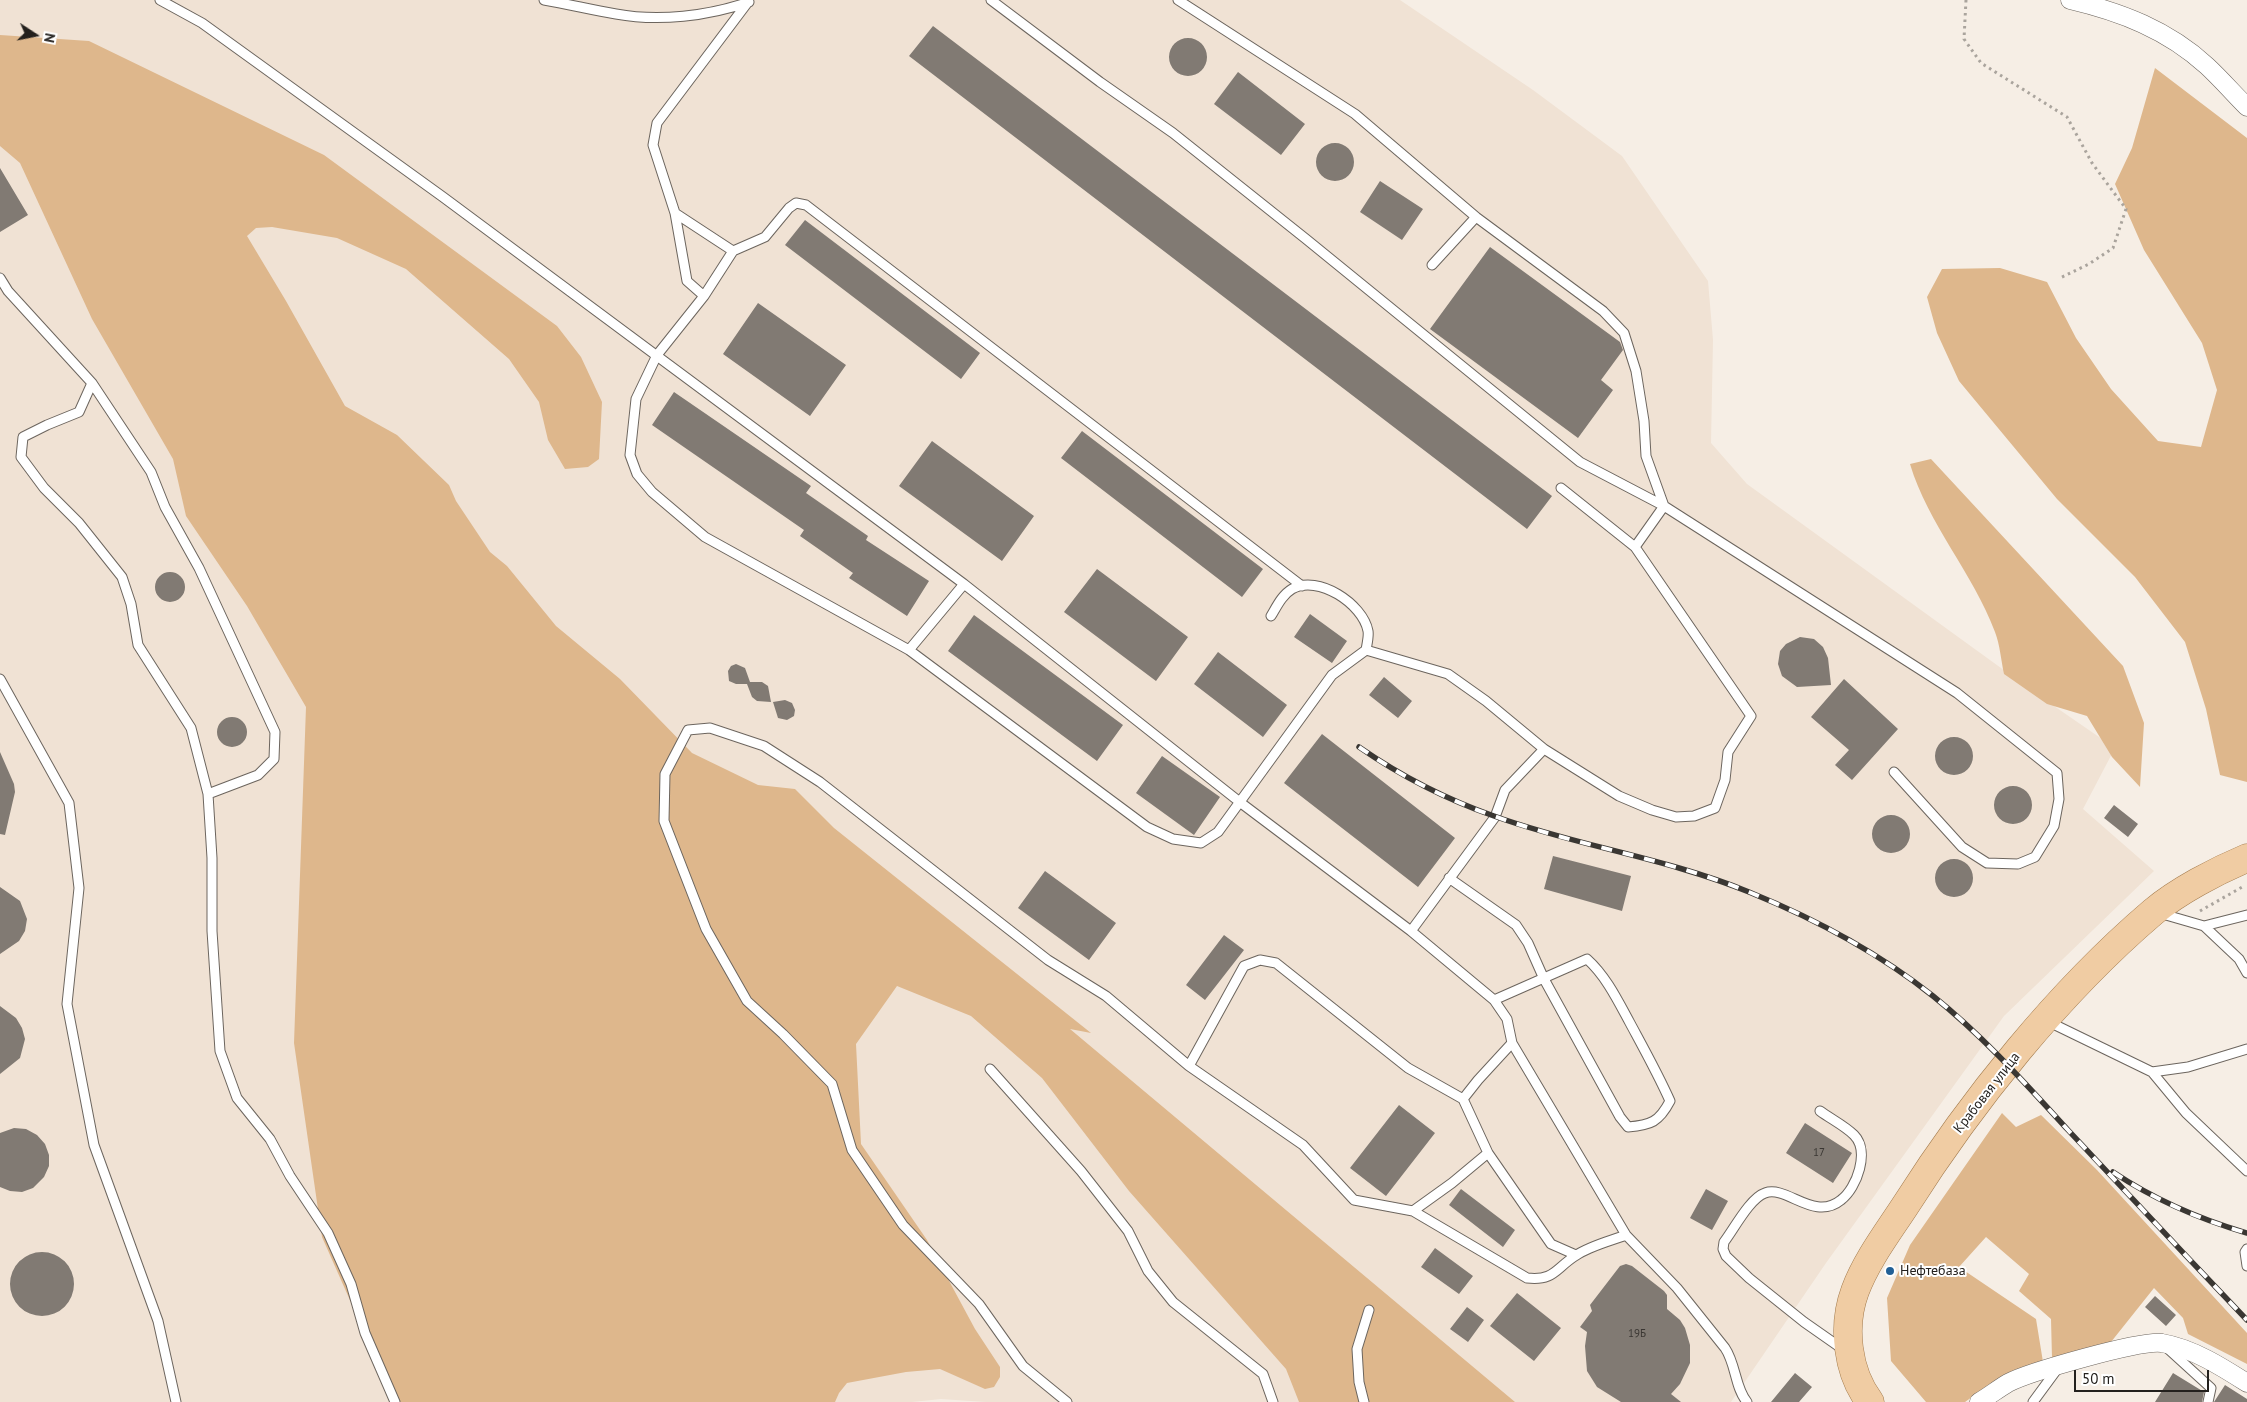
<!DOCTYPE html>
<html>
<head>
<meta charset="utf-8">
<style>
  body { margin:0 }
  #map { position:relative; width:2247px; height:1402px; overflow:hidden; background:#f6eee5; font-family:"PT Sans",sans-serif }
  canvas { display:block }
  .north { position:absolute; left:10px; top:10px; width:50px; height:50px; -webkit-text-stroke:4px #fff; paint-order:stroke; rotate:101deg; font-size:14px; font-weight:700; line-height:20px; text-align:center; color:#23201d }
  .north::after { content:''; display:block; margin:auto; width:18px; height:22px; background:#23201d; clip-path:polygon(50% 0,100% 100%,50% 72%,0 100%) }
  .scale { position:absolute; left:2074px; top:1370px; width:135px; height:22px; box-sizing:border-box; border:2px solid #23201d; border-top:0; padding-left:6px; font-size:15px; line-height:18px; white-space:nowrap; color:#23201d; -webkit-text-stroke:4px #fff; paint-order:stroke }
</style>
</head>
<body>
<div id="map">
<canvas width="2247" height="1402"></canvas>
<div class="north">N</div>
<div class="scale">50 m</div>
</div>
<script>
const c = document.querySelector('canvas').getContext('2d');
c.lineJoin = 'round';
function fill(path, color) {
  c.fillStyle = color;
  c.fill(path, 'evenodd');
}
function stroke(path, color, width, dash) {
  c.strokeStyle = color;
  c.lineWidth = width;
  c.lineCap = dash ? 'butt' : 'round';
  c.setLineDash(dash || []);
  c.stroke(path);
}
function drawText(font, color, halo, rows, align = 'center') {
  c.font = font + ' "PT Sans",sans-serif';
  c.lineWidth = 4;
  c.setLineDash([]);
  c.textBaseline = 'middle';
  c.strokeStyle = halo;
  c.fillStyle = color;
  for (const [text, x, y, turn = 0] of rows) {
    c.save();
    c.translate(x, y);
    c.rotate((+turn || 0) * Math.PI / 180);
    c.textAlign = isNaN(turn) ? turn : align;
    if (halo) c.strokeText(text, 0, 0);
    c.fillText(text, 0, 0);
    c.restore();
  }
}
fill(new Path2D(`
  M0,0H1400L1533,90L1622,156L1708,281L1713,340L1711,443L1747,484L2041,697L2115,748L2083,809L2154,871L2004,1016L1826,1263L1731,1402H986L941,1399L912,1402H0Z`), '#f0e2d4');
fill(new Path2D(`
  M0,35L89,41L324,155L557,326L581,357L602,402L599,459L588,467L565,469L548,440L539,402L509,359L406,269L337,238L272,227L256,228L247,236L286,301L345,406L397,435L449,485L456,501L490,552L507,566L556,626L620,679L692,753L758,785L795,789L834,828L1091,1033L1070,1029L1515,1402H1368L1356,1348L1362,1402H1299L1286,1369L1129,1191L1042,1078L971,1016L897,986L856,1044L861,1144L927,1240L975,1329L1000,1367V1377L994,1387L985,1389L940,1369L906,1372L847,1383L839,1393L835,1402H395L322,1237L294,1043L306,707L247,606L186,516L173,459L92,319L20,163L0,146Z
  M2155,68L2247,138V782L2220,775L2206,709L2185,642L2135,577L2057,499L1959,381L1937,333L1927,297L1942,269L2000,268L2047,282L2076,338L2111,389L2158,441L2201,447L2217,390L2202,343L2144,250L2115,184L2132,148Z
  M1931,459L2123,666L2144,723L2140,787L2112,757L2087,716L2047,704L2004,674C2001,660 2000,645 1995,632C1973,573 1928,524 1910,464Z
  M2002,1113L2016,1127L2041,1115L2097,1170L2247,1333V1364L2188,1334L2183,1318L2154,1288L2111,1342L2052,1358L2051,1319L2019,1291L2029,1274L1986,1237L1959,1267L2036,1319L2043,1362L1990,1384L1965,1402H1926L1891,1361L1887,1298L1910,1245Z`), '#deb78c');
fill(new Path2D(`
  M933,26L1552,496L1527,529L909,56Z
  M1169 57a19 19 0 1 1 38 0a19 19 0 1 1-38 0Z
  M1238,72L1305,124L1281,155L1214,104Z
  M1316 162a19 19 0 1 1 38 0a19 19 0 1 1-38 0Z
  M0,168L28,215L0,232Z
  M1380,181L1423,209L1402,240L1360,212Z
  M805,220L980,353L961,379L785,245Z
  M1490,247L1620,342L1623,350L1601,380L1613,390L1578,438L1430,329Z
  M758,303L846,365L810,416L723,354Z
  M674,392L811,486L806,493L868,536L866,540L929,581L907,616L849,578L853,573L800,536L804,530L652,425Z
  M1082,431L1263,569L1242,597L1061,458Z
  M932,441L1034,516L1002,561L899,486Z
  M1097,569L1188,637L1156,681L1064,612Z
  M155 587a15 15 0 1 1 30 0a15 15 0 1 1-30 0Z
  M1310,614L1347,641L1332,663L1294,637Z
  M974,615L1123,725L1097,761L948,651Z
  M1800,637L1814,639L1823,647L1828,658L1831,685L1797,687L1782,676L1778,664L1780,651L1786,644Z
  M1218,652L1287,705L1263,737L1194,684Z
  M736,664L745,668L750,682H762L768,686L771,702L757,701L752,697L747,684H736L729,681L728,671L731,666Z
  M1384,677L1412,701L1398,718L1369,695Z
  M1844,679L1898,729L1852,780L1835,765L1849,750L1811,717Z
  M785,700L792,703L795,710L794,716L787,720L778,718L773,702Z
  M217 732a15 15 0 1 1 30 0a15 15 0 1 1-30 0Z
  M1322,734L1455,838L1418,887L1284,783Z
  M1935 756a19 19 0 1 1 38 0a19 19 0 1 1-38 0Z
  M0,752L14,784L15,792L5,835L0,834Z
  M1162,756L1220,797L1194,835L1136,793Z
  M1994 805a19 19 0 1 1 38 0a19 19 0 1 1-38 0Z
  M2114,805L2138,824L2128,837L2104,818Z
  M1872 834a19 19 0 1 1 38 0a19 19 0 1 1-38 0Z
  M1553,856L1631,876L1622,911L1544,889Z
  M1935 878a19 19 0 1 1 38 0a19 19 0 1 1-38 0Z
  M1045,871L1116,923L1089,960L1018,908Z
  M0,887L20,901L27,919L25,931L19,941L0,954Z
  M1224,935L1244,950L1205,1000L1186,985Z
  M0,1006L16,1018L22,1028L25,1039L20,1058L0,1074Z
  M1399,1105L1435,1133L1386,1196L1350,1168Z
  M1805,1123L1852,1153L1833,1183L1786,1153Z
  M14,1128L26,1129L37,1135L45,1144L49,1155V1166L44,1177L33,1188L22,1192L10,1191L0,1187V1133Z
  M1461,1189L1515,1230L1503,1247L1449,1205Z
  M1706,1189L1728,1201L1712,1230L1690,1218Z
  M1435,1248L1473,1276L1459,1294L1421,1267Z
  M10 1284a32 32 0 1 1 64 0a32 32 0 1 1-64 0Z
  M1626,1264L1632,1266L1664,1291L1667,1295V1309L1680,1320L1685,1328L1690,1345V1363L1680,1384L1671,1394L1681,1402H1621L1597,1387L1587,1371L1585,1346L1587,1332L1580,1327L1592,1311L1590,1305L1620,1266Z
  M1517,1293L1561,1328L1534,1361L1490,1326Z
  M2155,1296L2176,1315L2166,1326L2145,1307Z
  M1467,1307L1484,1320L1468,1342L1450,1329Z
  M1795,1373L1812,1387L1799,1402H1771Z
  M2173,1373L2204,1392L2202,1402H2155Z
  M2225,1385L2247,1399V1402H2214Z`), '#817a73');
const lane = new Path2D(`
  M160,0L202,23L443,197L964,584L1241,803L1411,931L1494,1000L1507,1019L1512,1043L1478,1080L1463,1099
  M544,0C568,4 592,10 616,14C659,22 708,16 749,2
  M991,0L1100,82L1173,133L1306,239L1580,462L1664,506L1957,693L2057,773L2059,799L2054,826L2035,857L2018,864L1987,863L1962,847L1894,772
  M1178,0L1355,114L1476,217
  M675,213L733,251
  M1432,265L1476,217L1603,311L1624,333L1636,371L1644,421L1646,456L1664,506L1635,547
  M0,278L8,291L92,383L151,472L165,507L199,568L275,732L274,759L258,775L208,794
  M704,296L687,281L675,213L653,145L657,123L748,2
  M92,383L79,412L47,425L23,437L21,457L44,488L79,523L122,577L131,604L138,645L191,728L208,794L212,858V931L220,1051L237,1098L270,1139L290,1176L328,1233L351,1284L365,1333L395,1402
  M964,584L909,650L1147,827L1173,839L1201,843L1218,832L1332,675L1366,650L1448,674L1486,701L1544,749
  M1271,616C1277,606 1282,595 1292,589C1318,574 1363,604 1368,631C1369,636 1367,644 1366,650
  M909,650L705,537L652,492L637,474L630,455L636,399L657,355L704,296L733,251L765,237L789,208L796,203L806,205L1302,586
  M0,679L69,803L79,888L67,1004L94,1145L158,1321L176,1402
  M1449,878L1516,925L1528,943L1544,979L1620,1117L1628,1127C1651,1125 1659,1122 1670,1101C1658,1074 1644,1049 1630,1023C1618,1001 1606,976 1587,959L1494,1000
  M2159,913L2204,926L2247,915
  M2204,926L2239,959L2247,973
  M1411,931L1495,817L1505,790L1544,749L1619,796L1652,810L1676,817L1694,816L1715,808L1725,780L1728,752L1751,716L1635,547L1561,488
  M1260,960L1276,963L1408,1068L1463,1099L1488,1153L1452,1183L1413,1211L1354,1200L1303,1145L1189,1066L1244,966Z
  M2047,1021L2152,1072L2188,1067L2247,1049
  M1512,1043L1626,1235
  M990,1069L1081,1171L1128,1231L1148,1271L1173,1302L1263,1374L1273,1402
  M2152,1072L2186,1113L2247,1171
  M1820,1111C1831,1119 1845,1126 1854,1135C1870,1151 1857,1188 1841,1200C1814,1222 1787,1185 1765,1193C1750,1198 1734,1229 1724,1242L1723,1249L1726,1256L1749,1278L1804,1322L1844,1350
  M1488,1153L1551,1244L1576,1255
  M1413,1211L1527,1278C1554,1281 1555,1269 1575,1256C1589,1246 1610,1241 1626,1235L1677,1288L1725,1348C1736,1364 1735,1388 1747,1402
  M2247,1249L2245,1252L2247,1266
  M2166,1347L2211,1388L2208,1402
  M1067,1402L1023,1366L979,1304L903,1225L852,1150L832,1084L783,1034L747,1001L706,929L664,821L665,774L688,730L710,728L764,746L820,782L1048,960L1106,996L1189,1066
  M1364,1402L1359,1382L1357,1349L1369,1310
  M2033,1402L2058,1368`);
const street = new Path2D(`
  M2070,0C2121,12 2168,30 2207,66C2221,79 2234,94 2247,107
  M1979,1402C1989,1396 1998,1389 2008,1383C2029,1372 2140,1340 2162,1343C2192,1348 2222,1367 2247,1383`);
const primary = new Path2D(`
  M1870,1402C1847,1372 1842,1326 1855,1291C1866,1261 1888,1232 1905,1206C1971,1102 2058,993 2153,912C2178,891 2216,871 2247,858`);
stroke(lane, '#6c655e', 11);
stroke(street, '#6c655e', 19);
stroke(primary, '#a27a4c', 29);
stroke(new Path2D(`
  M1966,0L1964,39L1981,63L2067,117L2092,163L2126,209L2113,248L2089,264L2060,278
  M2200,911L2244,886`), '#aaa49d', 3, [2.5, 4]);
stroke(lane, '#fff', 9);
stroke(street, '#fff', 18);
stroke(primary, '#f0cca3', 28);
const rail = new Path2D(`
  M1359,747C1401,776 1445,799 1494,816C1577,846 1666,858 1749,892C1813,918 1879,953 1933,996C1983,1036 2025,1083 2068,1130C2127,1193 2187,1257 2247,1320
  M2113,1172C2155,1200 2199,1219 2247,1233`);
stroke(rail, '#3a3733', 5.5);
stroke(rail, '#fff', 4, [11]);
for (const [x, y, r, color] of [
  [1890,1271,5,"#226096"]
]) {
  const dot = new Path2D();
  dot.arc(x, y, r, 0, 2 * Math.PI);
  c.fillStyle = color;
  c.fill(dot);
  stroke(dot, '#fff', 2);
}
drawText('11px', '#3a3632', null, [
  ["17",1819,1153],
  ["19Б",1637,1334]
]);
drawText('14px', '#23201d', '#fff', [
  ["Крабовая улица",1987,1093,-52]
]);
drawText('14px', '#23201d', '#fff', [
  ["Нефтебаза",1900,1271]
], 'left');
</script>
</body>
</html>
